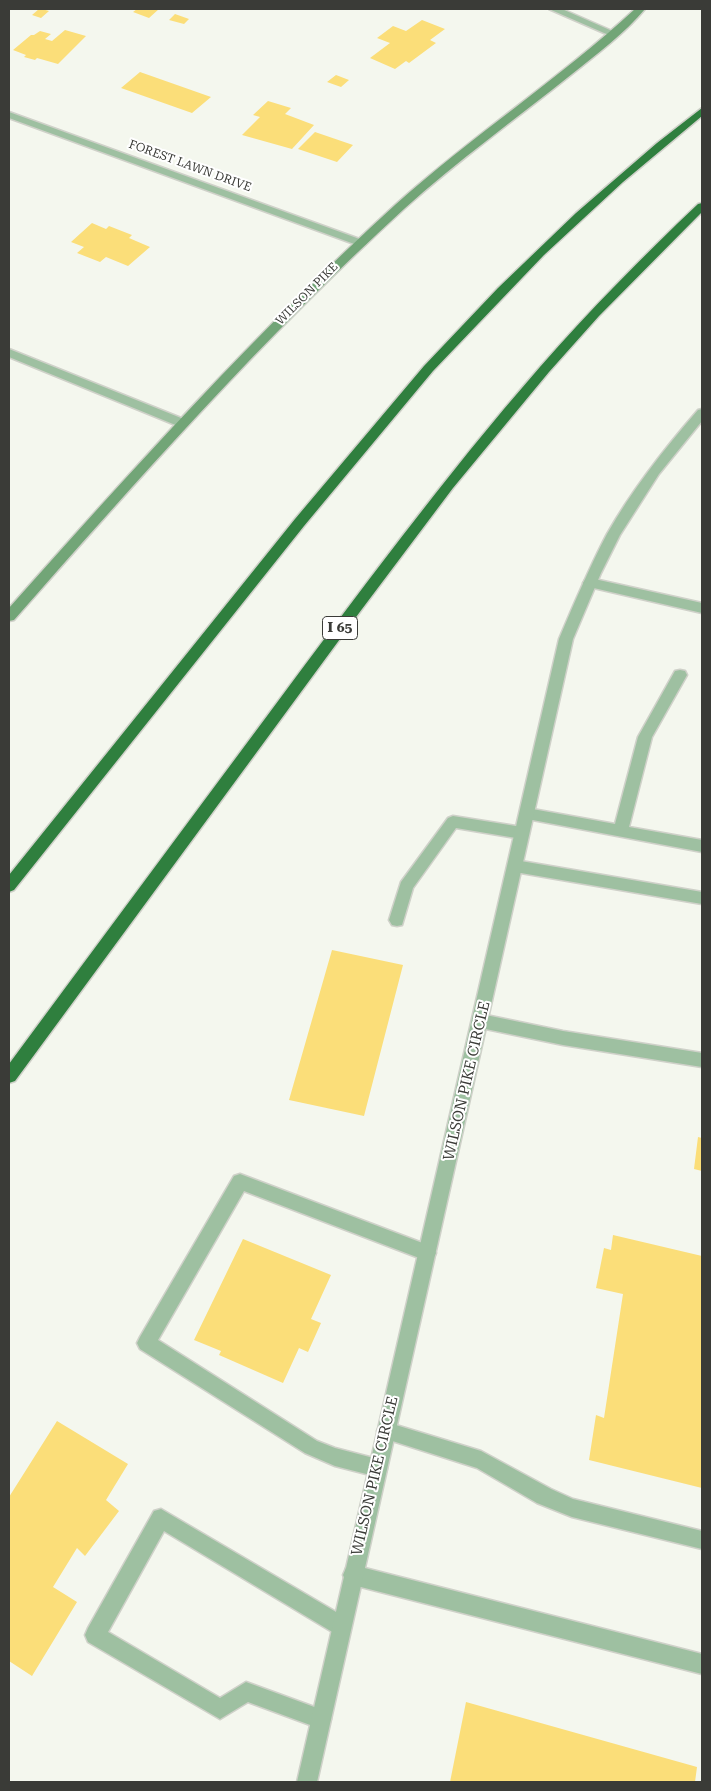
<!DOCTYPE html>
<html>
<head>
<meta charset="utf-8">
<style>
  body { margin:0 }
  #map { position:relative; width:711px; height:1791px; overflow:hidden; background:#f4f7ee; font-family:"Roboto Serif",serif }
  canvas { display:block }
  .frame { position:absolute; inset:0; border:10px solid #3a3b37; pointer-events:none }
</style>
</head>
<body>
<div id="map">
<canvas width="711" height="1791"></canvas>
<div class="frame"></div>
</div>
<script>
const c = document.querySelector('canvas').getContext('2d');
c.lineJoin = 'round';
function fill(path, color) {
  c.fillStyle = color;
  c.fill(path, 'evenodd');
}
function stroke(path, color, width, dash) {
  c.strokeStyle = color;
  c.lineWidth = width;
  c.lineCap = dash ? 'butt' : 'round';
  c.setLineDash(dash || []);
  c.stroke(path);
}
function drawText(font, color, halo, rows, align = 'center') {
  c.font = font + ' "Roboto Serif",serif';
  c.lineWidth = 4;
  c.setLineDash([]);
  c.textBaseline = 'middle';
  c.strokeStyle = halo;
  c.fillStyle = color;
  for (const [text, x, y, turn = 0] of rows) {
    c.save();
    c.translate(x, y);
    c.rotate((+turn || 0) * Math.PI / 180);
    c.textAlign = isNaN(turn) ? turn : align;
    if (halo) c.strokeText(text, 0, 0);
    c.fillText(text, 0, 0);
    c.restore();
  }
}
fill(new Path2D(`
  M39,9H42L49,11L41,18L32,15Z
  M137,9H159L149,18L133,12Z
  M175,14L189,19L184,24L169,20Z
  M422,20L445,29L430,40L436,43L409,63L406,61L395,69L370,58L390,43L377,38L393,26L406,31Z
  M65,30L86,36L58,64L37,58L35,60L24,57L26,55L13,50L31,35H34L40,31L51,34L45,39L52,41Z
  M140,72L211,97L192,113L121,88Z
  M336,75L349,80L341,87L327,82Z
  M268,101L291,108L285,114L314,125L292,149L242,135L260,117L253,115Z
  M315,132L353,145L337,162L298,149Z
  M92,223L106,229L109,226L132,235L129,238L150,247L128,266L106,257L100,262L77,253L84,247L71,242Z
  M332,950L403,965L364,1116L289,1100Z
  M698,1137L702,1138V1171L694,1169Z
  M613,1235L702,1256V1488L589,1460L596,1415L604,1418L623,1294L596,1288L604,1248L611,1250Z
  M243,1239L331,1275L311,1319L321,1323L308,1352L299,1348L283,1383L219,1355L221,1351L194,1340Z
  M57,1421L128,1464L106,1500L119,1511L85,1556L77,1548L53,1587L77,1602L32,1676L9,1661V1497Z
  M466,1702L697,1767L695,1782H450Z`), '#fbde79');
const service = new Path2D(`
  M9,349L186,420L188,423L186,426H178L9,357Z
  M590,578L702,603V613L585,586L583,583L585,580Z
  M680,670L685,671L687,675L652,737L629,827L702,840V852L522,818L520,814L522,810L527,808L615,824L638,737L675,671Z
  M453,816L522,827L527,829L529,833L527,837L522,839L456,828L413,888L402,925L397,926L392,925L389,920L401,882L448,818Z
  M515,860L702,892V904L515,872L510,870L508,866L510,862Z
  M481,1014L563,1031L702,1053V1067L563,1045L481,1028L475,1026L473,1021L475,1016Z
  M240,1174L433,1247L436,1253L433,1259L427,1261L244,1191L158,1340L317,1441L335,1448L385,1461L387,1468L385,1475L378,1477L335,1466L305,1453L140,1349L137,1343L140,1337L234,1176Z
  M386,1422L481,1451L551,1489L573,1499L702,1531V1549L572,1517L537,1503L477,1468L380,1437L377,1431L380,1425Z
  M161,1509L348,1619L351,1626L348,1633L341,1636L334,1633L164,1531L108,1632L220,1698L246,1682L328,1712L331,1719L328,1726L321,1729L248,1702L220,1719L88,1642L85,1635L88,1628L154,1511Z
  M353,1565L702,1654V1674L353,1585L346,1582L343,1575L346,1568Z`);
const minor = new Path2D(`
  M549,9H562L619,34L614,37L611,36Z
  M9,112L365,241L367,243L365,245H357L9,118Z
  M702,409V421L659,474L620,535L601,573L573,639L317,1782H297L559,639C574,604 589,568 607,534C632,490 664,449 698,410Z`);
const secondary = new Path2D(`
  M635,9H645C625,33 597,54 572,74C516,119 457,161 404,209C264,337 139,478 14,620L9,621V608C133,469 257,331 395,205C472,136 559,79 635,9Z`);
const motorway = new Path2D(`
  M702,108V116L623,182L544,255L433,371L304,526L14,890L9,892V875L295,519L424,366L498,288L576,213L657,143Z
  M702,203V212L599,316L549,372L453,488L362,609L15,1081L9,1083V1064C96,946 183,829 270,712C357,595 444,477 540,367C590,310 643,256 698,204Z`);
stroke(service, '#cfd1c9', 3);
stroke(minor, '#cfd1c9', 3);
stroke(secondary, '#cfd1c9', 3);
stroke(motorway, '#cfd1c9', 3);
fill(service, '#9ec0a1');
fill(minor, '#9ec0a1');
fill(secondary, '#72a577');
fill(motorway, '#2f7f3e');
drawText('12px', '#3a3b37', '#fff', [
  ["FOREST LAWN DRIVE",190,166,20],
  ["WILSON PIKE",307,294,-45]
]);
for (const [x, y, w] of [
  [340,628,35]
]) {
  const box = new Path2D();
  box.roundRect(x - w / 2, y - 11.5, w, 23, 4);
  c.fillStyle = '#fff';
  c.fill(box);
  stroke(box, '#3a3b37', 1);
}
drawText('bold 14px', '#3a3b37', null, [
  ["I 65",340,628]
]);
drawText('15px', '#3a3b37', '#fff', [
  ["WILSON PIKE CIRCLE",467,1081,-77],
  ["WILSON PIKE CIRCLE",375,1476,-77]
]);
</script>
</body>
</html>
